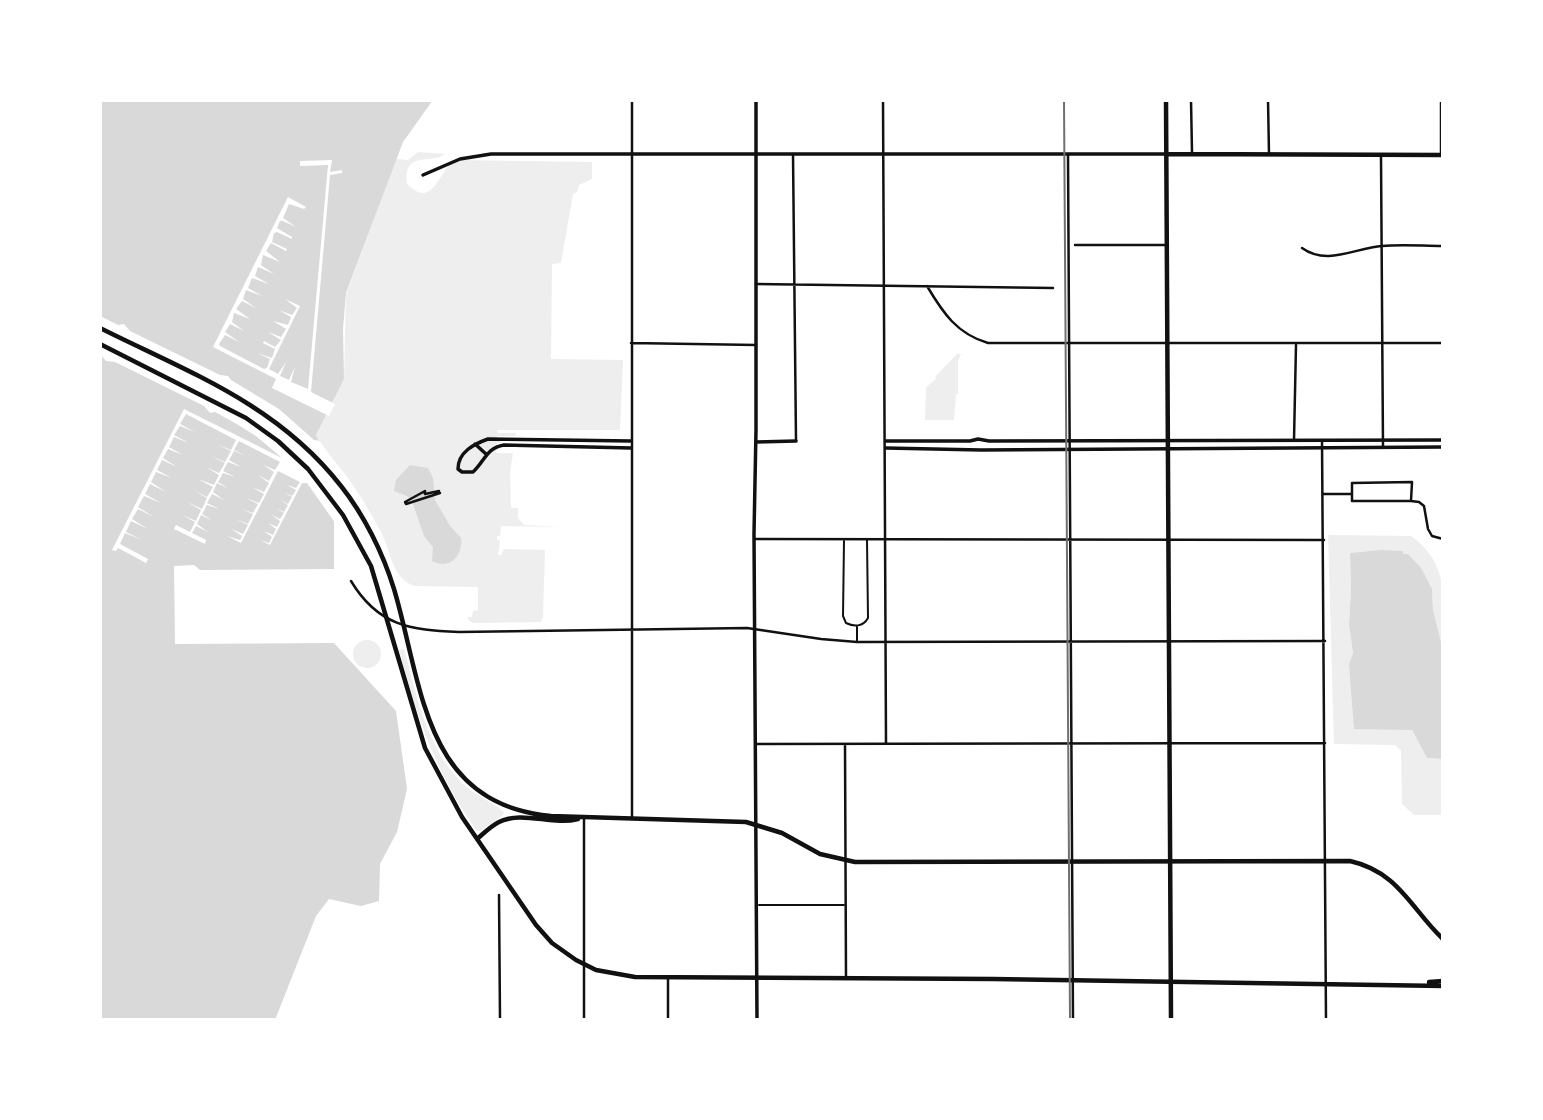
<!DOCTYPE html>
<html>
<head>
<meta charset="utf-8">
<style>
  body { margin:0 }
  #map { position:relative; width:1543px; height:1120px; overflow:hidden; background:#fff; font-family:Ubuntu,sans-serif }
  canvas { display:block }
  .frame { position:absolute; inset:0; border:102px solid #fff; pointer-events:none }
</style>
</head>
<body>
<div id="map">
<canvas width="1543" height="1120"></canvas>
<div class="frame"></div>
</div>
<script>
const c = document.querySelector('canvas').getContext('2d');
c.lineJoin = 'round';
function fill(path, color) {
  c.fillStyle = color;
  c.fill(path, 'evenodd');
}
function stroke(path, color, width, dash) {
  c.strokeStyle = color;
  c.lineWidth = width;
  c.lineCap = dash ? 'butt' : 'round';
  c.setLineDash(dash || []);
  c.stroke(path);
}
fill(new Path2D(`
  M418,152L445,154C430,165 403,150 407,184C433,210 438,172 454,160L592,162V179L579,185L577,192L573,194L561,263L552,264L551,359L623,360L620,430H497L498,433H516L515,436H497V439L502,443H497L496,453H513L510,472L511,508H518V518L524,525L562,527L501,526L500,536H497V540H500L498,555H501L504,549L545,550L543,617L541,622L474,623L469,621L467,617H472L473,611L478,610V587L415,586C393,580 391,553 382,534C371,513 359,493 345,474C335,461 324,449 316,435L344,379L346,295L396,159L408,160Z
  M957,354H961L958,361V394H956L954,420H925L926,387L936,379L935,377Z
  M1328,535L1411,536C1452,565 1443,605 1443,650L1433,610L1432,589L1403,554L1380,550L1350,553L1351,588L1349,625L1353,653L1349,664L1412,730L1427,758L1443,759V815H1414L1402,804L1401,751L1395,745L1334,744Z
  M353 654a14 14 0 1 1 28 0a14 14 0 1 1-28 0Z
  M404,649C417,696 426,748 463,784C475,795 491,801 504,812L503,815L481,831H477C435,772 418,719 399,650Z`), '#eee');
fill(new Path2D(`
  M100,100H433L403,142L346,293L343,329L344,379L316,435L334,469V569L200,570L194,565L174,566L175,644L334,643L396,711L407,789L397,832L380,864L379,901L361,906L329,899L316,916L275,1020H100Z
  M410,465L428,468L433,478L435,500L450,526L461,538C463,556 450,570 432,561L433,547L424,536L412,501L407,496L394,491L396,480Z
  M1380,550L1403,551V554H1408L1421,568L1432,589L1433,610L1443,650V759L1427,758L1412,730L1354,729L1349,664L1353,653L1349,625L1351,588L1350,553Z`), '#d9d9d9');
fill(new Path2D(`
  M332,160L330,172L342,170V173L330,175L311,392L335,404L329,416L272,388L276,379L213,347L288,197L306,207L304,209L289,204L283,218L296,227L283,221H280L277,228L292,237V239L277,232L274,233L272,242L287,249L286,251L271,243L266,251L280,262L263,255L261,265L274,274L258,267L255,276L269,284L252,278L248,288L262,296L246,290L243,299L256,308L242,301L236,309L250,319L234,313L232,322L244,331L230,324L225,332L239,342L225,335L219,344L220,346L264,369L267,368L270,359L257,353L272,358L275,349L263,343L264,341L275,347L281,340L268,332L281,337L286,329L273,321L288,325L291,317L279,310L292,315L297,308L285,299L300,306L269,369L278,374L286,362L280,376L289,380L295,367L291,382L308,389L328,165L300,166V161Z
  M100,316L118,325L124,324L130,331L220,375L228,376L231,380L279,409L314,440L320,441L337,467L338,527L307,483H302L270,545L260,540L269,543L272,537L264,531L273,535L276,529L268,523L277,527L280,521L272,515L280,519L284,513L276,508L284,512L288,505L280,500L288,504L292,497L284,492L292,496L296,490L287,485L296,488L300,482L278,471L241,543L227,536L240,540L242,536L231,529L243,534L248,525L236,519L248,524L253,514L241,509L253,513L258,504L246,498L259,503L264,494L252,487L264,492L269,483L258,475L269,481L274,472L263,465L275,470L280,462L239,441L234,450L246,456L234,451L229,460L241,467L228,462L223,471L235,477L223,473L218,482L229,489L217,483L213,492L224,500L212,494L207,503L219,509L207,505L202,514L213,521L201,515L197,524L208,532L196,526L192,533L206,540L205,544L174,529L176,525L190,532L195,522L182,515L196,521L201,510L187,502L202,509L207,498L193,490L207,497L213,487L198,479L214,485L219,475L206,467L219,473L225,463L211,456L225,462L231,451L216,444L231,450L236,440L186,414L180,424L195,432L180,426L174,435L189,443L174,437L169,447L183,455L168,449L163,458L177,467L162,460L157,470L172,478L156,472L151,482L166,492L150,484L145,494L161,503L144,496L138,507L154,517L138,509L132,519L148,529L131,521L126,532L142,540L125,533L120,544L148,559L146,563L118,548L116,551L112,550L184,409L282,458L256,436L235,423L215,412L210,413L204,406L115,362L106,361L100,354Z`), '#fff');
stroke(new Path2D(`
  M1408,100H1441
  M844,541L843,616L846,623C854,627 863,627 868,618L867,540
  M857,627V642
  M759,905H844`), '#111', 2);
stroke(new Path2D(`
  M439,491L425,494V491L405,502L406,504L440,493`), '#111', 2.5);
stroke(new Path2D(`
  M632,100V817
  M883,100L886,744
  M1191,100L1192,152
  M1268,100L1269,154
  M1441,100V155
  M793,154L796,441
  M1068,155L1073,1020
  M1381,157L1383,447
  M1075,245H1166
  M1302,248C1327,266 1355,248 1382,246C1402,244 1423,246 1443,246
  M756,284L1053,288
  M927,286C943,313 957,334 988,343H1443
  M631,343L756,345
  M1294,440L1296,345
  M1322,440L1326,1020
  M1323,494H1352V483L1412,482L1411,501H1352V494
  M1411,501L1419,502L1424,506L1428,529L1432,536L1443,539
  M754,539L1324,540
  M351,581C378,626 410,630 459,632L747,628L821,639L857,642L1325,641
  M756,744L1325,743
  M845,744L846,979
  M584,817V1020
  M499,895L500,1020
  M668,1020V978`), '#111', 2.5);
stroke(new Path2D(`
  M756,100V430L754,534L757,1020
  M423,175L460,159L491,154H1167
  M631,441L488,439C474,444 458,452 458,469L462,472H473C485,461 486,448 504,445L631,448
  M886,441H970L978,439L989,441L1443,440
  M756,442L796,441
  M475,444L486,454
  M886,448L981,450L1443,447`), '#111', 3.5);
stroke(new Path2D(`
  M1166,100L1171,1020
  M1167,154L1443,155`), '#111', 4.5);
stroke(new Path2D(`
  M100,328C190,373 277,404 341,486C364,515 383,553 394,589C423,686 423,804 551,816L746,822L782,833L820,854L855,862L1350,861C1399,872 1411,909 1443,939
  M100,344L246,418L278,441L308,469L343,515L371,566L425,748L462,817L536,925L552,943L576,960L596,970L635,977L993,979L1443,986
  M477,839C484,833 491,826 499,822C523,810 552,826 578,819
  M1429,982L1443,981`), '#111', 4.5);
stroke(new Path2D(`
  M1064,100L1070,1020`), '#707070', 2);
</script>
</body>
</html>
